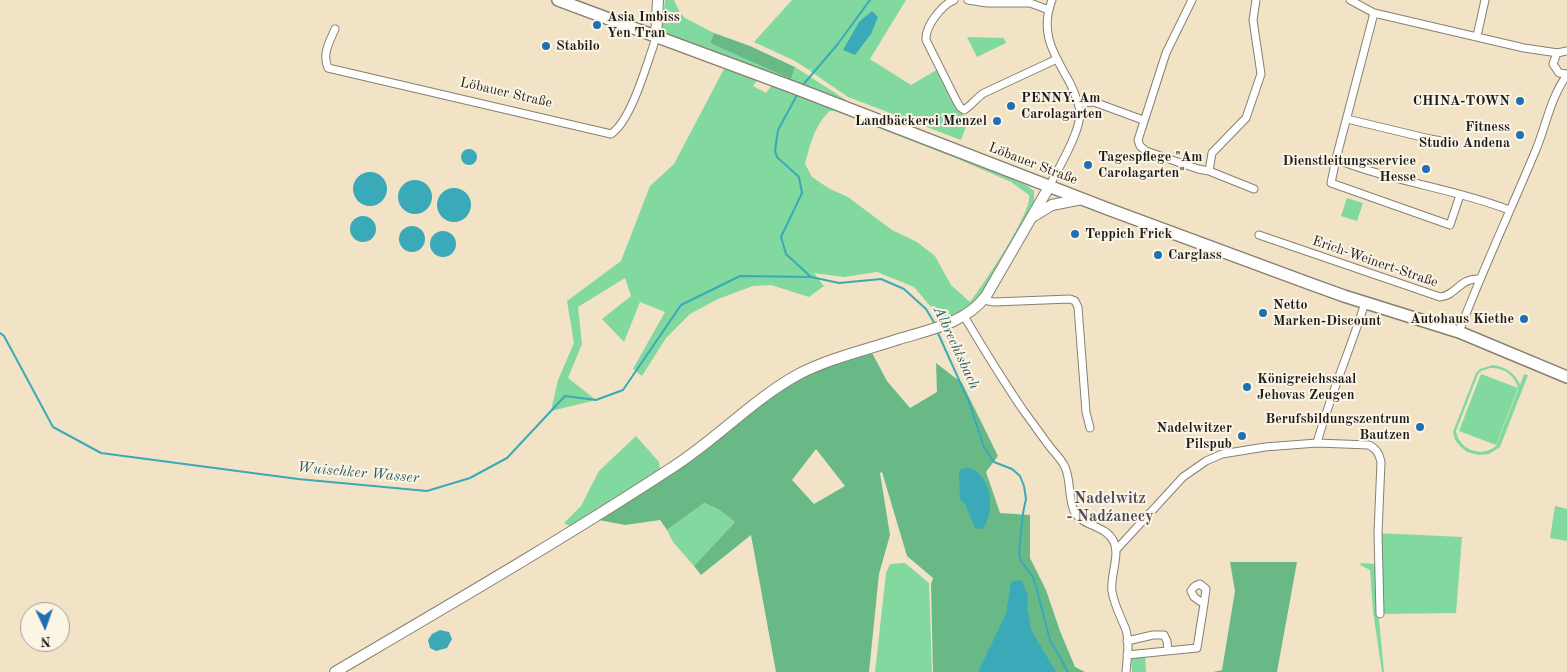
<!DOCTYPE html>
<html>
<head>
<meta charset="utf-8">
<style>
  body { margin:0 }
  #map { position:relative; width:1567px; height:672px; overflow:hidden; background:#f2e3c6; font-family:"Old Standard TT",serif }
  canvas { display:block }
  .north { position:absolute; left:20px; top:602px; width:50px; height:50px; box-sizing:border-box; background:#fcf5e5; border:1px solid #a29e95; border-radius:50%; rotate:177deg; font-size:14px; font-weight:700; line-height:20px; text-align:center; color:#1c1c1c }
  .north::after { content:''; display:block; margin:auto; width:18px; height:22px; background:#1f6fb2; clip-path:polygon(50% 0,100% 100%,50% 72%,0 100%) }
</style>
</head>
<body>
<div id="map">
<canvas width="1567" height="672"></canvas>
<div class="north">N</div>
</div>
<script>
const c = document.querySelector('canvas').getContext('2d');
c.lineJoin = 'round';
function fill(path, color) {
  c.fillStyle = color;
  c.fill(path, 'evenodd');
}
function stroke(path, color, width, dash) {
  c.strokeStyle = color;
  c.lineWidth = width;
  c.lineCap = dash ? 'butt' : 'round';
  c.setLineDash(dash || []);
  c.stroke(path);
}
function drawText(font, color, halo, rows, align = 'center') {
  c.font = font + ' "Old Standard TT",serif';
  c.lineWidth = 4;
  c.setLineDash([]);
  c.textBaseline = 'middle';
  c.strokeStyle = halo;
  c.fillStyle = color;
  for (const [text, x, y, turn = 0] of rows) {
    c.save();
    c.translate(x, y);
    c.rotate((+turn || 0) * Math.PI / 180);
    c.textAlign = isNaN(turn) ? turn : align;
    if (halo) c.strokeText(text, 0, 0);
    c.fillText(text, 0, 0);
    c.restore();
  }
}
fill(new Path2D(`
  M665,0H674L680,13L685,18L714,33L710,43L791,78L795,67L846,100L845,104L670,37L665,34L662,28Z
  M792,0H906L870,59L911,85L940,68L967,124L961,140L848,97L810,71L812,68L809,70L795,61L754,42Z
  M967,37L1004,38L1006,43L977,57Z
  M725,67L758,79L753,86L766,93L772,85L947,152L1026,185L1034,191V202L1024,223L980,297L959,313L942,320L914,287L877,272L844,277L814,273L824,286L809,297L771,285L753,286L718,299L690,314L666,338L642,376L633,369L665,312L640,302L624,342L602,319L631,296L625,278L578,307L582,344L568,378L596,400L551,411L558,380L574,343L567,301L621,261L650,186L674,164ZM830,111H835L958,159L1011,182L1029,195C1033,211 982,287 970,302L951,285L935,256L917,242L892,230L848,197L830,189L812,177L805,164C810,145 815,124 830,111Z
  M1347,198L1363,203L1357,221L1341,216Z
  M1493,365C1506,367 1515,373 1520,385L1524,374L1528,375L1500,447L1489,454L1478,455L1467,452L1460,446L1455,440L1453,432L1476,373L1480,369ZM1490,368C1503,367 1515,375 1518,388L1481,374L1459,431L1496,445L1518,388V390L1496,446C1482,458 1459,450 1456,431L1478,374L1481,371Z
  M636,436L659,462L660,470L573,528L564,523L581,506L599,471Z
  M704,503L718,509L735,522L694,566L673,542L667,530Z
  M1555,506L1567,509V541L1550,538Z
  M1378,533L1462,537L1456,613L1380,614Z
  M905,563L929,583L932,672H875L886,573L890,564Z
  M1361,563L1376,564L1378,610L1384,672H1382L1373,611L1370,570L1360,565Z
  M1131,655H1145L1146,672H1132Z`), '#81d99f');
fill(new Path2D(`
  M714,33L750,46L795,67L791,79L710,43Z
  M871,351L887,381L910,408L937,392L936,363L962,383L998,456L986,472L1000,513L1030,515V558L1046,590L1060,631L1075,667L1085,672H933L931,584L933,578L907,556L882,472L880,473L890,535L879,574L869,672H776L751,535L701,575L694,566L735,522L718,509L704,503L667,530L660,520L625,525L599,520L669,475L791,381L818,368ZM816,449L845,486L814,504L792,480Z
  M1230,562H1297L1277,672H1213L1222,670L1235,591Z`), '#68b986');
fill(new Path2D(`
  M872,11L878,17L871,34L855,55L843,50L859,22Z
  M461 157a8 8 0 1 1 16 0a8 8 0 1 1-16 0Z
  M353 189a17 17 0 1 1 34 0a17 17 0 1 1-34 0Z
  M398 197a17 17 0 1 1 34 0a17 17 0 1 1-34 0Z
  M437 205a17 17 0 1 1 34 0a17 17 0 1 1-34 0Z
  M350 229a13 13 0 1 1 26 0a13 13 0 1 1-26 0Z
  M399 239a13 13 0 1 1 26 0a13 13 0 1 1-26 0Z
  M430 244a13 13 0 1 1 26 0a13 13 0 1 1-26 0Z
  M968,468C974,468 977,472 981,476C993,491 993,512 983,529L975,528L965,504L960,499L959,473L961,469Z
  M1021,580L1028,595L1027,608L1031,630L1056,672H978L1006,614L1011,582Z
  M440,630L449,632L452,639L447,648L436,651L430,648L428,640L432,634Z`), '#3aa9b8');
stroke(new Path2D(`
  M802,86L837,45L870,0
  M797,95L778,130L775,151L777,157L799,177L802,193L781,237L786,254L811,277L839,283L881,279L904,289L926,309L935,324
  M937,331L969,402L984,447L994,462L1012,469L1020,476L1024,486L1026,499L1023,513L1019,553L1021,561L1033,577L1036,586L1050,640L1068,672
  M0,333L4,336L53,427L101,453L298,479L427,491L470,478L507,458L565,396L596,400L623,390L681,305L740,276L811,277`), '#3aa9b8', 2);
const street = new Path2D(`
  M954,0C942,5 925,26 926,40L956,100L960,107L964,110C972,105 976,98 984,93L1057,59
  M968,0L987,3H1030L1049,10
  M1192,0L1166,53L1138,140L1140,146L1146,151L1198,169L1209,171
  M1350,0L1374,13L1524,48L1558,53
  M1374,13L1336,159C1392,182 1453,188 1509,210
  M335,29C329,43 322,54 328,68L611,134C630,122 645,70 653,47L656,37
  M1477,36L1485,0
  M1567,51L1557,53L1553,64L1559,73L1567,74
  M1079,103L1094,102L1143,120
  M1347,119L1430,139L1454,143
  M1336,159L1331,183L1450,225L1460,195
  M1049,187C1058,169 1081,131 1080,112C1079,102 1074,92 1070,83C1054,54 1039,33 1052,0
  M1254,189L1209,171L1212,153L1246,118L1261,74L1253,20L1256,0
  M1259,235L1440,297C1456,296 1459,278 1479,279
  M983,300L994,302L1070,299L1075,301L1078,307L1086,412L1090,428
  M964,316C983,348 1002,379 1023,410C1032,422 1041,435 1050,447C1055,453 1060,458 1064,465C1072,479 1067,498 1075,513C1084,527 1106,525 1114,542C1120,555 1110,576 1112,591C1114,605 1121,617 1126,630C1130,643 1127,659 1126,672
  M1459,332C1482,271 1510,212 1535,152C1546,127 1550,98 1567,75
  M1317,443C1330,396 1350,350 1365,303
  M1116,550L1183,477L1206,461L1222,454L1265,447L1317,443L1369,445C1377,449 1379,454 1381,462L1378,533L1380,614
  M1127,641L1153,635H1164L1167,641L1168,651
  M1127,655L1197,648L1204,604L1194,597L1191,591C1193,587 1195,585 1200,584L1206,589L1204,604`);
const secondary = new Path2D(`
  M656,37L658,0
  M1034,216L1052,205L1082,199
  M335,672C449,605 563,539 673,467C717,439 753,399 799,374C830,358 866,350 899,339C929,330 966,323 986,296L1049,187`);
const primary = new Path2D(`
  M558,0L795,88L1108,209L1308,283L1344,296L1459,332L1567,377`);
stroke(street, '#878071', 9);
stroke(secondary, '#878071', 12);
stroke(primary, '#878071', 14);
stroke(street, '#fff', 7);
stroke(secondary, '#fff', 10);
stroke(primary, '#fff', 11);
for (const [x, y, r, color] of [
  [597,25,5,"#1f6fb2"],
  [546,46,5,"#1f6fb2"],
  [1520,101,5,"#1f6fb2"],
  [1011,106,5,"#1f6fb2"],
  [997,121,5,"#1f6fb2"],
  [1520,135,5,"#1f6fb2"],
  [1088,165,5,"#1f6fb2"],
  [1426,169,5,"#1f6fb2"],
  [1075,234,5,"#1f6fb2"],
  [1158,255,5,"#1f6fb2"],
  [1263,313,5,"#1f6fb2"],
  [1524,319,5,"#1f6fb2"],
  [1247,387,5,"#1f6fb2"],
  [1420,427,5,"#1f6fb2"],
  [1242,436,5,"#1f6fb2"]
]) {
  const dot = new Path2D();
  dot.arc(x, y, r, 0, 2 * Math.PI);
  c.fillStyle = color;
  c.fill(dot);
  stroke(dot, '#fcf5e5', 2);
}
drawText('bold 14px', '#1c1c1c', '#fcf5e5', [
  ["Asia Imbiss",607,17],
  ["Yen Tran",607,33],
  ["Stabilo",556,46],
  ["PENNY. Am",1021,98],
  ["Carolagarten",1021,114],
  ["CHINA-TOWN",1510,101,"right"],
  ["Landbäckerei Menzel",987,121,"right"],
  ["Fitness",1510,127,"right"],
  ["Studio Andena",1510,143,"right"],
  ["Tagespflege \"Am",1098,157],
  ["Carolagarten\"",1098,173],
  ["Dienstleitungsservice",1416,161,"right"],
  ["Hesse",1416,177,"right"],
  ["Teppich Frick",1085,234],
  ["Carglass",1168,255],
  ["Netto",1273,305],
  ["Marken-Discount",1273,321],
  ["Autohaus Kiethe",1514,319,"right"],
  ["Königreichssaal",1257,379],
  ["Jehovas Zeugen",1257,395],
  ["Berufsbildungszentrum",1410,419,"right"],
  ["Bautzen",1410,435,"right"],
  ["Nadelwitzer",1232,428,"right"],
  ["Pilspub",1232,444,"right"]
], 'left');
drawText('14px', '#1c1c1c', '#fcf5e5', [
  ["Löbauer Straße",506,93,13],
  ["Löbauer Straße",1033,164,21],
  ["Erich-Weinert-Straße",1375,262,19]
]);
drawText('italic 15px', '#2a5b62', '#fcf5e5', [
  ["Albrechtsbach",956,348,65],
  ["Wuischker Wasser",358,473,5]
]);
drawText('bold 16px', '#504b5c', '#fcf5e5', [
  ["Nadelwitz",1110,499],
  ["- Nadźanecy",1110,517]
]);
</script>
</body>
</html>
